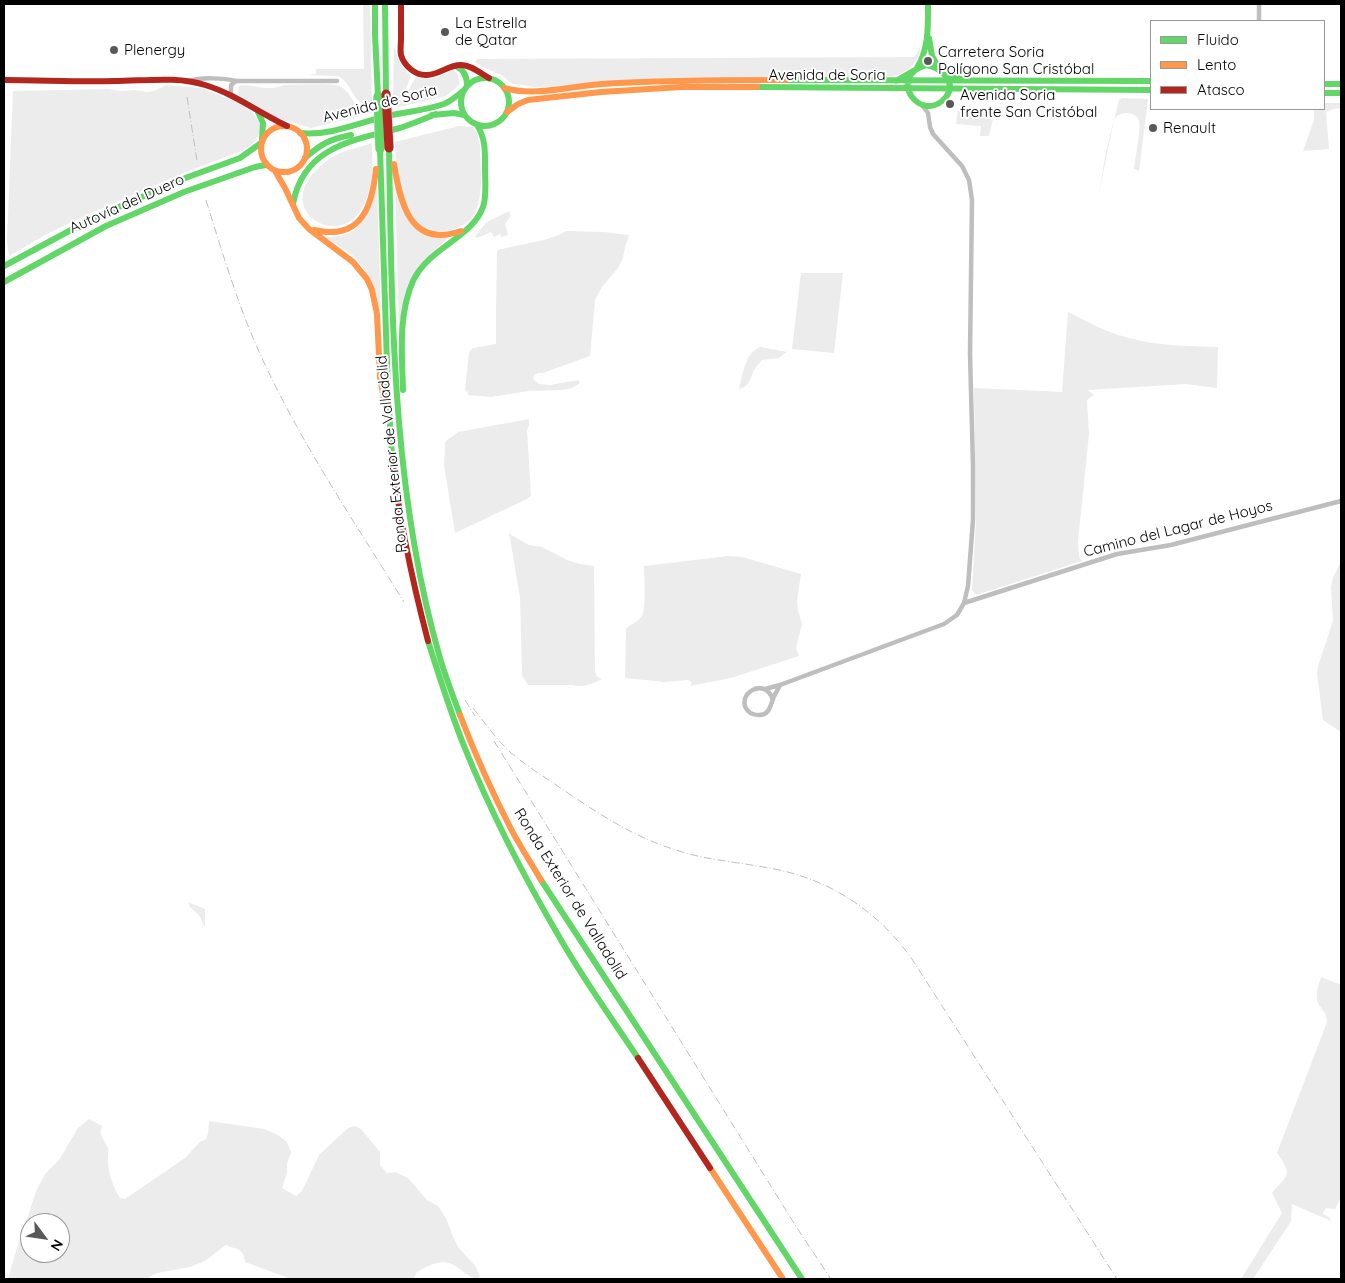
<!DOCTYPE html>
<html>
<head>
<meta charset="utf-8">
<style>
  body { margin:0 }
  #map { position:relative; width:1345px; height:1283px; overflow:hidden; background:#fff; font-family:Quicksand,sans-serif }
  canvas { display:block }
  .frame { position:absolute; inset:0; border:5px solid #000; pointer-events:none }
  .legend { position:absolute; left:1150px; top:20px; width:175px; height:90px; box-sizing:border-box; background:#fff; border:1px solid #999; margin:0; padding:6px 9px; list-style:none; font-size:15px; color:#000 }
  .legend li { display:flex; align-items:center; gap:10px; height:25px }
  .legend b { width:25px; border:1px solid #999 }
  .north { position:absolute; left:20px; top:1213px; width:50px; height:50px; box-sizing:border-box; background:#fff; border:1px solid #999; border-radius:50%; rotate:121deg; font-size:14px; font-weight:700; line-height:20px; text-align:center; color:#000 }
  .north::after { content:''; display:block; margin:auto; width:18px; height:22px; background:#595959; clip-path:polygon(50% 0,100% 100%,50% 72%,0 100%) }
</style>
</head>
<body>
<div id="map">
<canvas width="1345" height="1283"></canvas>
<div class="frame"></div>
<ul class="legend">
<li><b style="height:6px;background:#63d668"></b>Fluido</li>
<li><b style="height:6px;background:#ff974d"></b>Lento</li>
<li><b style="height:6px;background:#b3261e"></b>Atasco</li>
</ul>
<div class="north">N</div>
</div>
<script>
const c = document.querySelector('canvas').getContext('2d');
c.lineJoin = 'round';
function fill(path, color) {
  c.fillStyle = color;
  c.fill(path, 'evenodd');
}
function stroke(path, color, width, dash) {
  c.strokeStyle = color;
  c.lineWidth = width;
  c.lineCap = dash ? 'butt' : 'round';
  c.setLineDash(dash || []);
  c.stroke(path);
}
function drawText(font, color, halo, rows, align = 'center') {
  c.font = font + ' Quicksand,sans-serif';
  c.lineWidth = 4;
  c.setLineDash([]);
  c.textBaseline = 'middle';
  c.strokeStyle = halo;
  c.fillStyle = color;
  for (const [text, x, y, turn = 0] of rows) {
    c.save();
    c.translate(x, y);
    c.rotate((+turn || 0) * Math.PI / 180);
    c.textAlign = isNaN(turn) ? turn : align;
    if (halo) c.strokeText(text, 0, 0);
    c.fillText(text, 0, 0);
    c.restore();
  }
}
fill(new Path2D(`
  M363,4H370L372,105C351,106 354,84 338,76L307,75L316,74V69H364Z
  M394,46C398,59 401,67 411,76L403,96L393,101Z
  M919,47L920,48C918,65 906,73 890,77L535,87L513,84L501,75L481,66L475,62L477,59L914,57L917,53Z
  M453,70L457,73L460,83L458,86L446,96L394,108V104C408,100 408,88 416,77C433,82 438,76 453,70Z
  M166,85L201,88L236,102L252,112L259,121L260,125V132L258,136L254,142L244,150L186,172L91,213L47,234L9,256L7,241L13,91L108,89L122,91L135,90L147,92L154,91Z
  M241,85C259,85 265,92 284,85C296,85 330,83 339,86C354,92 351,111 372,110V113L311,128L274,117L238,94L239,86Z
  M1122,98L1148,99L1139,171L1134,169C1135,160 1141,129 1139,121C1138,116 1133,113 1127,113C1121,113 1117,115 1114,120L1098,198L1106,151L1119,100Z
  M1324,103H1341V108L1333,109L1326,112L1329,149L1303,151L1314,120V109H1324Z
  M958,110H995L989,136H980L981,126L956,124Z
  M459,126L473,127L477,133L480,145C480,164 484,192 476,210C472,221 462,227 450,230C405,241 395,174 395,142Z
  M372,143C373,166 373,195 358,214C333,245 279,211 314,172C321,165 329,158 338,154C349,149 361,147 372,143Z
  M377,182L381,311H379C374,298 371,281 364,269C356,254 338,245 324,237C366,238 365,215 377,182Z
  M395,183L407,219L449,237L419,266L399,334Z
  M509,211L510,214V217L505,224L508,235L502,237L500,234L494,237L491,232L477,238L475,236L487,222Z
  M566,231L604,232L629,235L625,247L623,258L618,268L602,287L595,300L590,356L543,373H538L534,375L533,379L539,384L550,385L578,380L580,383L572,388L562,390L529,391L491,397L468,395V393L465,390L469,352L473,348L496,344V312L497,250L544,240L559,235Z
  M801,273H843L834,353L792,349Z
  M1068,312C1088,322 1108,333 1129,338C1158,346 1189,346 1218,347L1217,388L1186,384L1087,390L1094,395L1089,398L1087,401L1089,434L1078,541L1079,556L1082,561L976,595L972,590L976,520L974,388L1062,392Z
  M761,347L787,352L779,358L762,360C759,363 756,367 754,370C750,378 750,387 739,389C743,375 745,351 761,347Z
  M529,419V425L527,430L531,496L527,499L455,533L444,465L445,442L458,432Z
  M508,533L529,545L542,547L567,560L580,564L594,566L595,672L597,677L602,679C592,684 582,688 572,685H528L522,675L520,597L510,538Z
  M728,556L742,557L801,574L797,601L798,611L802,624L796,648L799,656L731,678L690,686L692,682L688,680L665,682L625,678L626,629C630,624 637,623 641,617C647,610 644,577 644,566Z
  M1341,561V732L1323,720L1317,674L1318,666L1333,621L1331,587L1333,578Z
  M188,902L205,909V927L199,915L190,907Z
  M1321,977L1341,985V1198L1335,1209L1326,1208L1323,1212V1214L1330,1218L1331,1221L1292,1204L1291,1221L1288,1226L1253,1279H1241L1282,1213L1272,1193C1287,1175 1294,1176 1277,1153L1327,1022C1327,1010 1318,1008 1317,999C1316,992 1319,984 1321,977Z
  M89,1119L102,1126C98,1136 105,1140 108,1148C109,1153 107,1159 108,1164C109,1176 114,1188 120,1198L125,1199L185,1158L200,1142L206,1139L208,1134L209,1121L264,1129L278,1135L287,1142L291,1152L287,1164V1173L282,1188L296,1196L302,1191L319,1155L348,1128L355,1126L361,1129L380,1152V1165L387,1173L395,1172L408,1178L427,1200L438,1206L446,1218L452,1234L458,1247L476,1267L480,1277L475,1279C467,1275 461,1270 454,1265C441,1258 427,1266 416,1273L414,1279H291L245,1262C243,1247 237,1250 226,1245L205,1261L190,1267L157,1273L146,1279H8L15,1254L37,1189L46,1173L59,1160L78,1128ZM30,1223H60V1253H30Z`), '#ececec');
stroke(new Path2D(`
  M1259,4V21
  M190,81C201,77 224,78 236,81H337
  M231,95V85L236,81
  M964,603L1117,554L1171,545L1341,501
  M765,689L780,685L944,624L957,615L964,603L968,586L973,520V466L970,354L972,200L969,180L962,166L933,134L930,127L928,113L922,105
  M773,700C765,675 734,695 748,711C751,714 755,715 759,715C769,715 770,707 773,699C774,695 778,690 780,685`), '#bebebe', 4.5);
stroke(new Path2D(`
  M375,4V34L378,96
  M385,4L386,94
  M929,38L932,56L939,68
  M926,65C940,67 958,82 946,97C922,126 885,77 926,65Z
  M456,66C464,70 467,76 467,85
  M917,68C929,48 928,27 928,4
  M946,75L960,78
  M461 102a24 24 0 1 1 48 0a24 24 0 1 1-48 0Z
  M785,80L1151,81
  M896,81L913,71
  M1324,84H1341
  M757,87L1151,90
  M1324,93H1341
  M258,112L263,123L262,139
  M432,115L454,113L464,115
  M300,133C329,136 355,124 383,117C403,112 424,111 444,104C451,101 457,96 463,91
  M389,148C392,318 392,493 440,658C446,678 453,696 460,715
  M380,149L388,395L392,455
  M305,158C321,144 330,139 351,135
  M293,204C303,147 353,140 400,128C412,124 424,119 436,114
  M4,266L71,230L114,209L188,177L240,158L261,143
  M4,282L106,226L184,192L255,167L266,165
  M403,390C402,354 398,315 413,281C428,248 472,238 483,207C487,195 485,181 485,169C485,153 486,139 477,125
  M428,641C439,676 450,711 464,746C491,813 524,877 561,940C584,980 612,1019 638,1058
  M541,880L802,1279`), '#63d668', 6);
stroke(new Path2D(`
  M504,88C536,97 570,86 602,84C663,80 724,80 785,80
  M507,112L518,104L528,100L601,92L681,87H757
  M261 149a23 23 0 1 1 46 0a23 23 0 1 1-46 0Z
  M394,164C400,202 410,249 461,231
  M275,171L285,188L299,218L309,229L353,262L367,279L372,290L377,314L380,377L384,400
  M314,230C319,231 325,232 330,232C366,233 373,197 376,169
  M460,715C475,754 492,792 511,829C520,846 531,863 541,880
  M710,1168L783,1279`), '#ff974d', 6);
stroke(new Path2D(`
  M401,4C401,16 401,28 401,39C401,44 400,50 401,55C404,66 416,76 427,75C439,75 448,65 461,65C471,65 480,73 489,78
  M4,80C41,80 78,82 114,81C144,81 177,76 205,85C235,94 259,113 287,126
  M392,455C399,519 412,580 428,641
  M638,1058L710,1168`), '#b3261e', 6);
stroke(new Path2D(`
  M187,97L197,161
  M206,200C224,258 241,316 268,371C307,452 357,526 404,602
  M465,700L475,716
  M473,708C485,723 496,739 510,752C525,765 543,776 559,787C596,812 633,837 676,850C705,860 738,862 769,868C828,878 877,910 912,959L1117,1279
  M494,741L797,1228L831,1279`), '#bebebe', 1, [8, 2.5, 1, 2.5]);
const fastBridge = new Path2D(`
  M378,96L380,149`);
const jamBridge = new Path2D(`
  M386,94L389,148`);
stroke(fastBridge, '#dbdbdb', 10, []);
stroke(jamBridge, '#dbdbdb', 10, []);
stroke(fastBridge, '#63d668', 9);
stroke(jamBridge, '#b3261e', 9);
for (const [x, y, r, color] of [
  [445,32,5,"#595959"],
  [114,50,5,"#595959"],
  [928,61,5,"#595959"],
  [950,104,5,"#595959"],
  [1153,128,5,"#595959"]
]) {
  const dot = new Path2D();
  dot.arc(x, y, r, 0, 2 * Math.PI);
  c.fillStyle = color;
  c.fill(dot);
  stroke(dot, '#fff', 2);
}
drawText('15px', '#000', '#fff', [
  ["La Estrella",455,23],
  ["de Qatar",455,40],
  ["Plenergy",124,50],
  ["Carretera Soria",938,52],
  ["Polígono San Cristóbal",938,69],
  ["Avenida Soria",960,95],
  ["frente San Cristóbal",960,112],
  ["Renault",1163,128]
], 'left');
drawText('15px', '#000', '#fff', [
  ["Avenida de Soria",827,75],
  ["Avenida de Soria",380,104,-14],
  ["Autovía del Duero",127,204,-24],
  ["Ronda Exterior de Valladolid",392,454,-96],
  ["Camino del Lagar de Hoyos",1178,529,-14],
  ["Ronda Exterior de Valladolid",570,894,58]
]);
</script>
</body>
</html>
